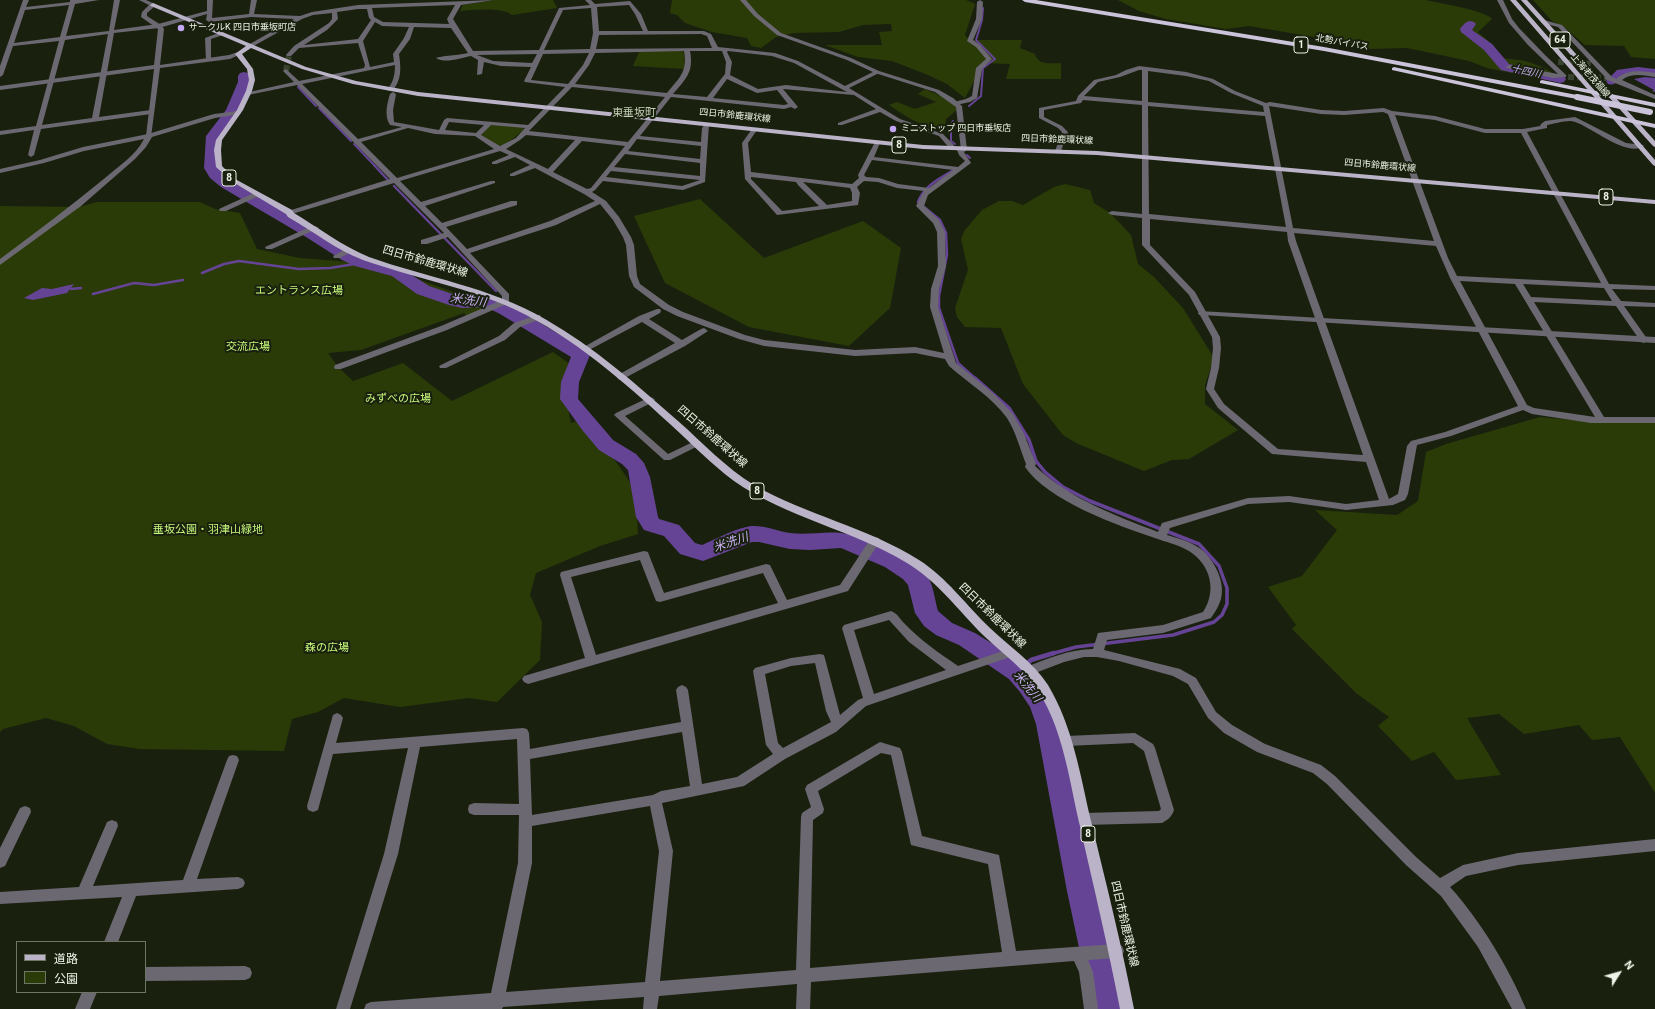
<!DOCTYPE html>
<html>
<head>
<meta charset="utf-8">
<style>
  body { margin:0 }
  #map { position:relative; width:1655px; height:1009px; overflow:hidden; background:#19210e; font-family:Roboto,"Noto Sans JP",sans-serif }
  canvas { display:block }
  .legend { position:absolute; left:16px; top:941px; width:130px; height:52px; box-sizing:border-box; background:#19210e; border:1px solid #6e7565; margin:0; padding:5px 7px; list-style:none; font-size:12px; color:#eef4e7 }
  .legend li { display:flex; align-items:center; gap:8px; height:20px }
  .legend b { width:20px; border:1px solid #6e7565 }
  .north { position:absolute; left:1599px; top:953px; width:40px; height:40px; -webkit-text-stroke:3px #19210e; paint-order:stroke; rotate:53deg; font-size:11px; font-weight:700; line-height:16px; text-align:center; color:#eef4e7 }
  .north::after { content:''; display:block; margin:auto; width:14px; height:18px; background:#eef4e7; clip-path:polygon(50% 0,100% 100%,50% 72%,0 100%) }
</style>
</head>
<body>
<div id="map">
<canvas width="1655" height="1009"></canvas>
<ul class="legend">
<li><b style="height:5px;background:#bbb4c9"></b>道路</li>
<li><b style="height:11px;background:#2a3b08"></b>公園</li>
</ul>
<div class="north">N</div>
</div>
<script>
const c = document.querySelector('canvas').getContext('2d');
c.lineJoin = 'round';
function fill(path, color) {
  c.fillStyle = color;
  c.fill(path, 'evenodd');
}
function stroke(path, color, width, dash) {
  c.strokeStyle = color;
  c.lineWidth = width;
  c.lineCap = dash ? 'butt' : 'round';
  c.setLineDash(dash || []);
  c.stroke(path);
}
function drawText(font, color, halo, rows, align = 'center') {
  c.font = font + ' Roboto,"Noto Sans JP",sans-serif';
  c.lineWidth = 4;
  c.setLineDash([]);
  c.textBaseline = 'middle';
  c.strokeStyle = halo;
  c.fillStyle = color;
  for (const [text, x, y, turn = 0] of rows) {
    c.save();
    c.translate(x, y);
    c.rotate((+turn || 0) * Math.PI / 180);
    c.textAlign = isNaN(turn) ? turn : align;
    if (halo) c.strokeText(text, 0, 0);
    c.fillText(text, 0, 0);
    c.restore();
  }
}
fill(new Path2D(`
  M494,0H553L557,8L512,15C502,7 473,10 460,11L463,5Z
  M672,0H966L975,4L965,35L969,40H1022L1020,48L1035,54C1038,66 1051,63 1061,63V79H1006L1010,64L984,63L965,98L947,84L928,75L892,61L858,57L825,45H882L879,32L892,31L891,24L863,25L839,32L794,33L776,37L761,48L751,46L747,38L712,32L685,23L677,15L670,13Z
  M1118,0H1425C1438,3 1485,10 1492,19L1478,32L1494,46L1491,48L1494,55C1503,59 1510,59 1520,60C1535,63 1548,69 1560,78L1517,71V74L1487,68L1469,61L1407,48L1369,49L1367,44L1350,43L1249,26L1226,29L1166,19L1139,11Z
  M1533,0H1655V59L1631,57L1624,46L1585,45L1563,26L1552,21Z
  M641,51H682L684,52L685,69L633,66L639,52Z
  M925,89L943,97L959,108L946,119L945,126C930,134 901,113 889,105L897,102L915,109L936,102L918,94Z
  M493,124L523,127L524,129C519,134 505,147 498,145C492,144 486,139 481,136L490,125Z
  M1065,184L1090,190L1094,203L1110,213L1131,235L1138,264L1154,277L1183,308L1214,358L1205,385V404L1238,430L1189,459L1172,460L1144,471L1076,443L1063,435L1023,384L1001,328L965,327L957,317L955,308L968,270L961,239L965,230L982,210L999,201H1012L1023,205L1054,187Z
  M700,199L764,258L863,221L901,248L890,308L849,346L749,327L665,283L634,216Z
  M97,202H200L215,209L240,213L257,249L300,258L376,264L467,297L488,299L480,307L484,310L468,318L464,313L361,350L328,353L338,367L353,381L403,363L452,401L553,352L570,364L566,400L571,423L581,420L617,463L649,511L637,516L638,534L600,546L536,573L530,595L542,622L540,660L497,702L469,698L400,707L344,698L318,712L292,719L284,751L140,749L107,744L74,726L46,718L3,729L0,732V206L79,207Z
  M1540,417L1597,422L1655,423V793L1620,737L1592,740L1579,725L1524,734L1499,714L1467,718L1501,775L1456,780L1434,752L1412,761L1378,726L1389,717L1356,693L1292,629L1296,625L1268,587L1302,576L1337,530L1315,510L1397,515L1418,501L1426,452L1446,444Z`), '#2a3b08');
fill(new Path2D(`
  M1645,77L1655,78V92L1652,91L1654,90L1634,79Z
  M74,284L67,293L33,300L24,298L42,288L52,289Z`), '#664495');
stroke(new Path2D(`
  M298,87L316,106
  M969,106L981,96L983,68L995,59L976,40L982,20L983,8
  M319,108L351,141
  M953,121L951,125V141L955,144
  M354,144L375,166
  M967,155L970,158`), '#664495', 2);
stroke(new Path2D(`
  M374,165L388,180
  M952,171C939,179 924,186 918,202L940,220L946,233L947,255L939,296V308L958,363L976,379
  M394,186L496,291
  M202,273L224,264L239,261L299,269L330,268L361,263
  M71,289L81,288
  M93,294L134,283L154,285L183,280`), '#664495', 2.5);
stroke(new Path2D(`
  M975,378L1009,408L1029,440L1036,461L1045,472L1063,487L1090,501L1199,544L1219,566L1227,588V604L1222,615L1214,622L1173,635L1076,647L1051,654`), '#664495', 3.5);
stroke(new Path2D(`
  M1018,672L1031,660L1054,653`), '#664495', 4.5);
fill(new Path2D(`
  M1470,21L1474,22L1476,24L1472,30L1492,44L1509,64L1564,76L1566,79L1564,82L1560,83L1501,70L1484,50L1461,32L1460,29C1463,25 1465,22 1470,21Z
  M1638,67L1655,69V77C1646,76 1633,72 1625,76C1617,80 1617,86 1608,84L1606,81L1617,70Z
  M244,72L248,73C254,81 242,107 237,114C232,121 222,129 220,137C217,145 219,159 218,168L221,172L231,181L318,231L354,254L367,260L404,270L429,286L461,297H488L494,298L512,306L587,351L590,355L579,382L578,399L613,440L636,454L644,463L650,477L658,517L659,519L679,525L695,543L702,545C716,539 736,528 751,526C764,525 777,531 790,533C810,536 831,529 851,535C874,544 918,556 930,581C934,590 935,601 938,611L952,623L975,633L1027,665L1038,678L1053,704L1062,724L1095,891L1122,1009H1092L1067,891L1036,724L1030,707L1020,692L1009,679L959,645L936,635L924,626L915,613L908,585L903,579L885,567L841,548L810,550L790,549L759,542H752L703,561L680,554L664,536L644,530L636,517L628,470L622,464L599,450L583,431L560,399L561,382L571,357L500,314L486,307L462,308L449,305L417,294L392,276L355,266L342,260L306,237L221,187L210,178L204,168L206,136L226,110L238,82V76L240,73Z`), '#664495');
stroke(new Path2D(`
  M1558,62L1592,64
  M286,71L289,55
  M1568,77L1607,78`), '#39412f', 6, [6, 3]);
fill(new Path2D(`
  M23,0H29L26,7L70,2V0H99L75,4L66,36L109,31L114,0H120L114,30L158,24L207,11V0H213L212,18L249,14L251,0H257L254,14L300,16L312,12L358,5L494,0L461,5L453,19L473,51L539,50L559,8L590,5L585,0H591L595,4L630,1L641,14L648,31H704L711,34L718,47L775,53L798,61L845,86L875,71H879V73L849,88L900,119L943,134L953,144L956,149L955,150H951L939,136L896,121L880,112L842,125H838V123L876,109L854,95L783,89L798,107L795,109L791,107L784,109L671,97L640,136L701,142L702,128L705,124H709L705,182L683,190L603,181L595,190L592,192L606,201L619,217L631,237L634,245L637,276L640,284L669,305L683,312L745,335L764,340L855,350L915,347L944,353L930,307L931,289L938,266L937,232L933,223L916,206L924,191L897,188L878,182L864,181L857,187L860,193L858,205L777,215L745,179L742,143L752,129H756L757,130L748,143L751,172L852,184L859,178L858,175L875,142L880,143L874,157L958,167L965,161L959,155L957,150L962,149L971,163L928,195L924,206L939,220L945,232L946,266L939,289L938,307L956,363L993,393L1013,414L1024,434L1036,464L1035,466C1070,499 1114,515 1158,532L1162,523L1248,498L1289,496L1346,504L1379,500L1366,462L1272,454L1218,408L1206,389L1211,368L1213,348L1212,337L1189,295L1142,245V218L1112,215L1108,213L1112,211L1142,214V105L1083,100L1081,103L1044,110V117L1062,126L1068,132L1061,151L1058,153L1055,151L1062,132L1058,128L1039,118V108L1076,101L1078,96L1094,80L1116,75L1126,70L1139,66L1186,72L1213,79L1235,91L1266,103L1270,102L1321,110L1344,111L1384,108L1392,111L1435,116L1485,129H1523L1540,126L1541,124L1545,121L1575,117L1626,143L1643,145L1644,146C1628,158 1591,127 1575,122C1568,119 1555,124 1547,125V128L1527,132L1609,284L1655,286V290L1612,289L1621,301L1655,303V307L1624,306L1648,340L1644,343L1641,342L1616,306L1534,302L1604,417H1655V423H1591L1532,414L1523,410L1451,436L1417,445L1408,494L1405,500L1393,505L1346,510L1289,502L1248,504L1170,528L1167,535C1176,538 1187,540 1196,546C1212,555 1226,580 1221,599C1219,606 1215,612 1211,618L1163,633L1107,640L1104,650L1180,669L1196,678L1216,712L1232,725L1265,744L1321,765L1335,776L1416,857L1440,878L1463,865L1518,853L1655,839V851L1518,865L1466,876L1450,887C1480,920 1509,968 1526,1009H1512L1478,947L1441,896L1406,865L1327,784L1313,773L1257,752L1224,733L1208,718L1188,684L1173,676L1119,661L1097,657H1084L1064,662L1030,675L1026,673L1024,670L1026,667C1047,659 1070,649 1093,649L1098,633L1163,625L1203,612C1217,591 1211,565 1189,551C1179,545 1166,542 1155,538C1118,526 1047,500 1025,467L1026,464C1020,449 1016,432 1007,418C992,397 968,383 949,366L945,359L915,353L855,356L764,346L739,339L677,316L663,309L634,287L629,276L626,245L623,237L613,220L600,204L556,225L470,253L509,294V303L447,330L341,369H335L334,367L335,365L441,326L502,300V296L448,237L427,244H421V240L444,233L394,183L292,214H289L285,212L390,179L297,85L248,95L245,93L294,82L283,71L286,69L299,81L364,68L365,65L358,43L299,48L291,56H287L286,55L294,46L329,23L332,19V13L313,15L302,19L250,48L247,46L248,45L294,19L251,17L209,22L206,20L207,14L159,28L114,33L99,117L151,110L154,112L151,114L41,129L34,155L31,157L28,155L34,130L0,135V131L36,126L59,41L13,46L3,75L0,77V66ZM69,5L60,37L14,43L25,10ZM455,5L447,19L449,24L383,22L374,17L372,8ZM629,5L635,14L643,31H599L597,7ZM591,8L593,33L590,49L544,50L563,10ZM358,9H367L369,18L371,20L358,39L304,45L327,30L338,19L337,12ZM375,22L382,26L409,27L404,38L393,54L394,62L370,67L363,41ZM414,27L451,28L468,53C461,55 440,56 436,58C445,64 461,58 471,56L478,60L477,75L482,74L484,62L501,66L531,67L524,81L525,82L565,87L528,125L447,118L444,120L439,130L394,122L393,110L396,94L393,92L390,94C387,104 384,116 390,125L402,127L358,139L302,84L395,65C395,75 393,83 387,90L392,91C402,81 401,67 399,54L410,39ZM108,34L92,118L42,125L65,40ZM701,34L707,36L712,48L596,49L599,35ZM684,51C688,72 679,78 667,93L575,84L589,65L595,53ZM690,51H722L726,62L725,74L707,97L673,94C686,79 694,72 690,51ZM728,51L772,56L794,63L847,92L786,85L758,89L730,75L732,62L727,52ZM589,53L583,65L568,84L531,80L543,54ZM537,54L532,63L493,61L477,55ZM1139,70H1142V101L1084,96L1098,82L1120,77ZM1148,71L1186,76L1209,81L1231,93L1263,106L1264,112L1148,102ZM727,79L757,93L777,90L788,104L784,105L713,98ZM572,87L665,97L628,142L529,131ZM1148,106L1265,116L1286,227L1149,214ZM1269,106L1321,114L1344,115L1383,112L1388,114L1434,241L1293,228ZM1395,115L1435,120L1485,133H1521L1601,283L1457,276L1448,258ZM449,122L484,125L476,133L445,130ZM491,125L525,128L516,138L500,146L481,135ZM408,128L435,134L475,136L494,149L397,178L361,142ZM526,135L575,140L548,169L506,149L520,140ZM637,139L701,146L700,159L628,151ZM582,141L625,146L591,188L587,189L553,172ZM500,151L509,155L492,162V164H496L515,157L530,165L510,174V176H514L535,168L584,194L595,201L550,221L467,249L446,227L517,205V201H511L442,223L425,206L495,183V181H491L421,202L400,181ZM625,154L700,163V176L614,167ZM872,160L953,170L929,188L898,184L879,178L866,177L864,175ZM611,171L700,180L682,186L606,177ZM751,177L796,182L798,185L819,206L782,211L751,179ZM803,182L850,188L852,193V201L827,205ZM1150,219L1287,232L1288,241L1363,455L1278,449L1224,404L1214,389L1219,368L1221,348L1220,337L1195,292L1150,245ZM1294,233L1436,246L1450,278L1518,406L1445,432L1411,441L1407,446L1398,494L1389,499L1296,241ZM1460,281L1515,284L1595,417L1534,408L1527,405ZM1523,284L1604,288L1612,301L1531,297Z
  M980,0L983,2L982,19L973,40L980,45L992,59L982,69L977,98L970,102L956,105L954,104V102L966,99L972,96L976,68L986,59L976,47L967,41L976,19L977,2Z
  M1497,0H1503L1512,19L1519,28L1545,55L1566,75V77L1553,78L1507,68L1506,67L1509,65L1558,74L1528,45L1509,23Z
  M1544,20L1562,25L1612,77L1616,79C1629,69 1640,71 1655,73V77C1643,75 1631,73 1622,80L1655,95V99L1605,79V77L1558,27L1542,23L1541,22Z
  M221,32L223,33V35L211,39V60L206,61L205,38Z
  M238,111L241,113L240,114L215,118L152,137L146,147L135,159L81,206L0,265V259C35,233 71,206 105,178C119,166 136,155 144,139L84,151L44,163L0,173V169L40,160L83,147L148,134L214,114Z
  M254,193H260L261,195L226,211H220L219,209Z
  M312,226H315L319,228L272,249H266L265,247Z
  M346,249H349L353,251L340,258H334L333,256Z
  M657,309H660L661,311L660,313L649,319L682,340L701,329L704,328L708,331L685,346L621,380L618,379L617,377L618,375L675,343L642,322L589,350L586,351L582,348L639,316Z
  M537,315H540L541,317L540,319L520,327L505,340L446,368H440L439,366L499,336L514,323Z
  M650,397L653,398L655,400L653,402L625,416L668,454L697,440L702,443L700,445L670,460H664L614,415L616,413Z
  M875,537L879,538L880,541L848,591L528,684L524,682L522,679L524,676L585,658L560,575L561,572L644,551L648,552L649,555L664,593L766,564L770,565L787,600L840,585L871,538ZM640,560L656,601L660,602L763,573L778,603L596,655L571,577Z
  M891,611C897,613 900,619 904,623C920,640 939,653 958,666L1009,649L1013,650L1015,653L1013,656L866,706L836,732L785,759L744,786L662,803L673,851L660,981L796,970L801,817L802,813L811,807L805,789L807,785L880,742L900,748L902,752L922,836L999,855L1016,951L1117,944L1122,946L1124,951L1122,956L1117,958L1088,960L1093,972L1098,1009H1084L1079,972L1074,961L811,982L810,1009H796L797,984L659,996L657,1009H643L644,997L503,1007L502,1009H364L366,1004L371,1002L491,993L518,863L519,815H474L469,813L468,809L469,805L474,803L519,804L517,739L420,747L398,854L350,1009H336L384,854L408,748L333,754L319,806L318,810L313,812L308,810L307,806L333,715L337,713L341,715L343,718L336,743L523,728L527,729L529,733L530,749L681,722L676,690L678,687L682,685L686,687L688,690L702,784L737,777L773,754L766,745L753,671L755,668L791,658L820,654L824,655L840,715L858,700L863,698L842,628L844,625ZM889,620L909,642L946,670L874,694L854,630ZM815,663L826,711L831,722L783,748L778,743L765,674L791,666ZM682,732L690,786L661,791L653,795L532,815L530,759ZM881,753L891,755L911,845L988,864L1002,952L810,968L813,820L823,813L824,809L818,791ZM650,806L659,851L645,982L506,992L532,863V826Z
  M1135,733L1153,744L1155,748L1174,810C1172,816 1168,820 1162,823L1084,825L1079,823L1078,819L1079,815L1084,813L1159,811L1161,809L1144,751L1133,743L1066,746L1062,745L1060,741L1062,737L1066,736Z
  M233,755L237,756L239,760L197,879L238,877L243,879L245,883L243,887L238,889L136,896L118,942H104L122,897L0,904V892L79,887L107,822L112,820L117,822L118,826L93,886L183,880L227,760L229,756Z
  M25,806L30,808L31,812L5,866L0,868V848L20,808Z
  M245,966L250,968L252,973L250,978L245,980L145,981V967Z
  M82,992H97L90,1009H75Z`), '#6b6872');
fill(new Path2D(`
  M139,0H146L155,4V6L147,13V16L161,25L164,29L160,65L229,55L238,52L241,54L230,59L160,68L151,137L146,136L154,69L0,90V86L154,65L158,29L141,17L142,12L149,5Z
  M740,0H746L758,14L781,33L851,58L879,71L939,90L953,98L962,106L967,150L964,152L961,150L956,107L935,92L875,73L847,60L777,35L754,16Z
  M1199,311L1655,337V343L1202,315H1199L1198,313Z`), '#6b6872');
fill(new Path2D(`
  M1510,0H1516L1655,160V166L1653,165Z
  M1521,0H1527L1655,141V147L1653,146Z
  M153,3L306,67L356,81L418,92L923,145L1097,151L1655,200V204L1097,155L923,149L418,96L353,84L302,69L251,48L242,54L253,69L255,80L252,91L243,110L222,140L221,150L222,166L235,179L292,210L294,213C319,228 342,246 369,257C428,278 490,287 545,319C594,347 636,384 678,421C703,443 726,468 754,485C806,515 867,527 919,560C946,577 967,606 990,628C1009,646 1034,663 1048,685C1073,727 1080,774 1091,821C1106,883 1122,946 1134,1009H1120C1108,946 1093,884 1079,822C1069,778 1063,731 1039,692C1026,670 1002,653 983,635C959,611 937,581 907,563C853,530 787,518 734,481C711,464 691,443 670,424C623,381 573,337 516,310C467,287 414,278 363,260C336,250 313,231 288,217L286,214L231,181L216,167L214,150L216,140L237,110L246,91L249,80L247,69L235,54L246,46L151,6L150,5Z`), '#bbb4c9');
fill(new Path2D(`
  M1022,0H1036L1324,47L1577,95L1580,97L1577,99L1324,51L1025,2Z
  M1394,67L1655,124V128L1392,70V68Z
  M1542,80L1655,103V107L1540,83V81Z`), '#cac3da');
stroke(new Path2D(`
  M1577,97L1650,112`), '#cac3da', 6);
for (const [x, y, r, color] of [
  [181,28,4,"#c3a7f2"],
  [893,129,4,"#c3a7f2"]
]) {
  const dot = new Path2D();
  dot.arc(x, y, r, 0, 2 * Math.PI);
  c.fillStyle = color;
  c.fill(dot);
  stroke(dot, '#19210e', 1.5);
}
drawText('9px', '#eef4e7', '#19210e', [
  ["サークルK 四日市垂坂町店",189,28],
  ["ミニストップ 四日市垂坂店",901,129]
], 'left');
drawText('9px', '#eef4e7', '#19210e', [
  ["北勢バイパス",1342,43,10],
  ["上海老茂福線",1590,76,49],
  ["四日市鈴鹿環状線",735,116,6],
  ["四日市鈴鹿環状線",1057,140,2],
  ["四日市鈴鹿環状線",1380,166,5]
]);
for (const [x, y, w] of [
  [1560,40,20],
  [1301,45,14],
  [899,145,14],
  [229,178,14],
  [1606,197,14],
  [757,491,14],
  [1088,834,14]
]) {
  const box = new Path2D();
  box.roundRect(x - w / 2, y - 8, w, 16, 3);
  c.fillStyle = '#19210e';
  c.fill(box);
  stroke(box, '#eef4e7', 1);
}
drawText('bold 10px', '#eef4e7', null, [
  ["64",1560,40],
  ["1",1301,45],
  ["8",899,145],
  ["8",229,178],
  ["8",1606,197],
  ["8",757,491],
  ["8",1088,834]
]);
drawText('italic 10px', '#c8b0f3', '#19210e', [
  ["十四川",1526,72,12]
]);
drawText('11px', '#c1ccb3', '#19210e', [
  ["東垂坂町",634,113]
]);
drawText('11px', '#eef4e7', '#19210e', [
  ["四日市鈴鹿環状線",425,262,16],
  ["四日市鈴鹿環状線",712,437,41],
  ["四日市鈴鹿環状線",992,616,44],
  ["四日市鈴鹿環状線",1124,924,77]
]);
drawText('11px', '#c6f67b', '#19210e', [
  ["エントランス広場",299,291],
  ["交流広場",248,347],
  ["みずべの広場",398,399],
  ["垂坂公園・羽津山緑地",208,530],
  ["森の広場",327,648]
]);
drawText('italic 12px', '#c8b0f3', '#19210e', [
  ["米洗川",468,301,8],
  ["米洗川",731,543,-19],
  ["米洗川",1027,687,51]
]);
</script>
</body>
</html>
